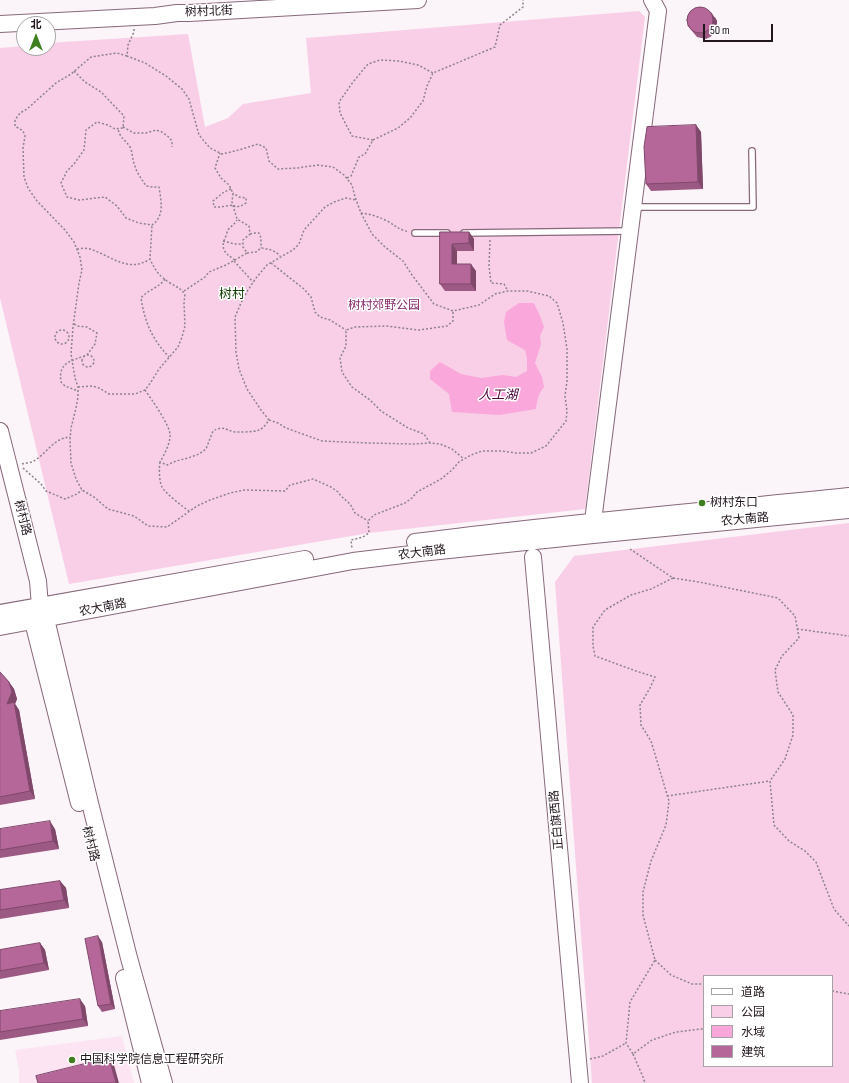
<!DOCTYPE html>
<html>
<head>
<meta charset="utf-8">
<style>
  body { margin:0 }
  #map { position:relative; width:849px; height:1083px; overflow:hidden; background:#fbf4f8; font-family:"Sofia Sans Condensed","Noto Sans SC",sans-serif }
  canvas { display:block }
  .legend { position:absolute; left:703px; top:975px; width:130px; height:92px; box-sizing:border-box; background:#fff; border:1px solid #a6a2a5; margin:0; padding:5px 7px; list-style:none; font-size:12px; color:#21161d }
  .legend li { display:flex; align-items:center; gap:8px; height:20px }
  .legend b { width:20px; border:1px solid #a6a2a5 }
  .north { position:absolute; left:16px; top:16px; width:40px; height:40px; box-sizing:border-box; background:#fff; border:1px solid #a6a2a5; border-radius:50%; rotate:0deg; font-size:11px; font-weight:700; line-height:16px; text-align:center; color:#21161d }
  .north::after { content:''; display:block; margin:auto; width:14px; height:18px; background:#3e7f20; clip-path:polygon(50% 0,100% 100%,50% 72%,0 100%) }
  .scale { position:absolute; left:703px; top:24px; width:70px; height:18px; box-sizing:border-box; border:2px solid #21161d; border-top:0; padding-left:5px; font-size:12px; line-height:14px; white-space:nowrap; color:#21161d; -webkit-text-stroke:3px #fff; paint-order:stroke }
</style>
</head>
<body>
<div id="map">
<canvas width="849" height="1083"></canvas>
<ul class="legend">
<li><b style="height:5px;background:#fff"></b>道路</li>
<li><b style="height:11px;background:#f9cfe8"></b>公园</li>
<li><b style="height:11px;background:#faa7db"></b>水域</li>
<li><b style="height:11px;background:#b56799"></b>建筑</li>
</ul>
<div class="north">北</div>
<div class="scale">50 m</div>
</div>
<script>
const c = document.querySelector('canvas').getContext('2d');
c.lineJoin = 'round';
function fill(path, color) {
  c.fillStyle = color;
  c.fill(path, 'evenodd');
}
function stroke(path, color, width, dash) {
  c.strokeStyle = color;
  c.lineWidth = width;
  c.lineCap = dash ? 'butt' : 'round';
  c.setLineDash(dash || []);
  c.stroke(path);
}
function drawText(font, color, halo, rows, align = 'center') {
  c.font = font + ' "Sofia Sans Condensed","Noto Sans SC",sans-serif';
  c.lineWidth = 3;
  c.setLineDash([]);
  c.textBaseline = 'middle';
  c.strokeStyle = halo;
  c.fillStyle = color;
  for (const [text, x, y, turn = 0] of rows) {
    c.save();
    c.translate(x, y);
    c.rotate((+turn || 0) * Math.PI / 180);
    c.textAlign = isNaN(turn) ? turn : align;
    if (halo) c.strokeText(text, 0, 0);
    c.fillText(text, 0, 0);
    c.restore();
  }
}
fill(new Path2D(`
  M122,1036L134,1083H19V1070L15,1050Z`), '#fde4f3');
fill(new Path2D(`
  M639,11L645,17L585,509L369,533L69,584L0,298V48L24,46V48H48V43L188,34L205,127L228,118L243,104L311,93L306,38Z
  M849,523V1083H592L555,582L574,556ZM704,976H832V1066H704Z`), '#f9cfe8');
fill(new Path2D(`
  M519,303H534L540,316L544,327L540,336L541,344L535,363L542,377L544,387C538,394 537,401 536,409L499,415L452,412L449,394L430,379V371L440,362L461,374L481,378L503,375L516,377L527,371V359L525,350L507,340L504,322L506,312Z`), '#faa7db');
const lane = new Path2D(`
  M635,207H753L752,151
  M415,233H447
  M464,233L629,231`);
const secondary = new Path2D(`
  M0,24L155,16L177,13H189L418,0
  M0,431L38,581L40,606L46,619L90,803L129,958L164,1083
  M593,521L658,11L652,0
  M415,542C559,523 704,511 849,496
  M533,557L580,1083
  M0,613L305,559
  M37,613L33,622L79,803
  M0,627L353,561L420,553L593,535L849,510
  M124,978L150,1083`);
stroke(lane, '#87697b', 8);
stroke(secondary, '#87697b', 18);
stroke(new Path2D(`
  M134,29V32L128,45L127,56L145,63L166,76L182,89L189,99L199,135L210,148L222,154L239,150L258,144L266,148L269,161L278,169L297,168L318,165L333,167L344,175L352,185L355,197L361,213L372,234L385,247L403,261L412,275L434,304L453,311L479,305L495,294L508,291H527L549,296L557,303L563,323L567,349V381L565,396L567,411L566,421L546,446L531,453H516L500,451H482L471,455L459,462L452,470L441,479L417,492L412,498L405,503L374,515L368,521L369,533L363,537L351,540L352,549
  M127,56L117,53L91,57L71,74L56,83L27,109L20,113L15,120V126L23,131L25,136L23,148L24,177L28,188L37,201L65,230L74,242L80,257L82,270L79,283L73,327L71,354L75,378L78,387V397L76,408L71,428L70,440L71,463L76,479L82,490L94,497L108,509L134,516L148,526L167,527L197,506L210,500L230,493L244,490L285,491L290,485L313,479L331,487L338,492L341,496L350,504L355,513L368,521
  M74,71L85,82L101,92L124,116L123,128L115,129L108,125L97,122L86,130L84,150L74,164L67,171L61,183L67,197L79,200L105,197L117,206L126,218L139,223L152,225C165,216 161,201 159,187H153L146,186C142,179 137,174 135,166C132,160 133,153 130,147C125,139 121,140 118,129
  M123,127L134,133H146L156,130L162,132L170,138L172,142V147
  M373,140L352,136L340,113L339,102L353,82L368,64L380,60L399,61L418,65L433,73
  M347,178L351,176L359,157L365,154L373,140L398,128L410,118L423,101L427,86L433,73L495,47L500,25L523,7V0
  M231,189L224,192L213,201L214,207H220L233,205L236,207L241,206L246,203V198L239,197L233,193
  M361,213C370,214 380,217 389,222C397,227 398,229 409,232
  M250,234L255,233H259L261,238V248
  M490,240L489,266L491,283L504,284L508,291
  M223,241L235,244H243
  M77,249C82,248 88,248 93,250C112,257 129,273 150,259L152,225
  M247,253L256,252L261,248C268,249 275,250 280,256
  M235,260C224,253 220,248 226,236C227,234 227,231 228,230C231,226 235,224 237,220
  M234,261L253,282
  M271,263L304,289L311,297L315,312L320,317L330,320L346,330
  M165,279C159,288 147,290 141,298C145,323 152,339 169,357
  M184,291L205,277L209,272L226,265L247,253L243,247V240L250,234L249,226L237,219L232,202L233,193L229,185L221,178L215,168L220,153
  M74,324L78,326L87,327L97,333L95,344L87,355C71,361 58,362 61,382L65,386L78,391
  M55 337a7 7 0 1 1 14 0a7 7 0 1 1-14 0Z
  M82 361a6 6 0 1 1 12 0a6 6 0 1 1-12 0Z
  M78,387L92,386L99,388L109,394H135L145,390L151,382L159,369L178,347L182,337L185,326L184,303L185,294C180,288 177,287 170,283C159,276 155,270 150,259
  M145,390C151,399 171,426 170,436C170,444 164,455 160,462L167,465L176,461L188,458L199,454L206,449L213,431C224,425 225,430 235,432C238,432 241,432 245,432C258,431 261,432 269,420L261,410L247,389L239,369L236,352L235,317L241,303L248,290L256,278L267,265L293,250L299,244L304,230L325,207L334,202L346,198L356,200
  M269,420L278,423L286,428L322,441L368,443L414,444L430,443L440,444L452,449L464,459
  M430,443L424,434L408,428L381,411L370,400L352,387L342,372L340,358L346,346V330L355,327L387,326L419,330L447,326L453,321V311
  M160,462C159,467 159,482 162,487C165,493 183,507 189,511
  M22,464C25,463 29,463 32,462C46,455 53,438 70,437
  M23,468L41,484L46,491L65,499L77,494L82,490
  M630,549L673,578L699,582L778,598L795,616L799,638L782,656L775,670L778,692L793,715V735L785,759L770,781L774,825L789,841L805,851L816,862L834,909L849,926
  M673,578L651,589L631,595L605,610L593,627V646L595,656L636,671L655,677L650,688L640,705L641,725L651,741L669,801L666,825L651,861L643,892V915L655,960L630,1002L626,1043L633,1054L652,1040L676,1032L700,1029H704
  M797,629L849,636
  M667,796L770,781
  M655,960L671,975L692,984H704
  M832,991L849,994
  M633,1054L643,1077L645,1083
  M590,1059L603,1056L626,1043`), '#8c8389', 1.5, [2, 2]);
stroke(lane, '#fff', 5.5);
stroke(secondary, '#fff', 16);
fill(new Path2D(`
  M715,17L717,21V26L716,30L714,34L710,37L706,39L697,37L687,25Z
  M696,125L701,132L703,189L651,191L646,184Z
  M440,232H469L474,239V251H457V264L476,271V291H445L440,284Z
  M0,672L9,682L14,689L17,699L15,704L19,710L35,799L0,805Z
  M0,829H55L59,849L0,858Z
  M60,881L66,888L69,908L0,919V890Z
  M102,942L115,1009L102,1012L98,1006Z
  M40,943L45,950L49,970L0,979V950Z
  M85,1006L88,1026L0,1040V1011Z`), '#9c5984');
fill(new Path2D(`
  M711,12L717,21V26L716,30L714,34L710,29Z
  M696,125L701,132L703,189L698,182Z
  M469,232L474,239V251L469,243Z
  M452,244L457,251V272L452,264Z
  M471,264L476,271V291L471,284Z
  M9,682L14,689L17,699L15,704L19,710L35,799L30,791L7,704Z
  M50,821L55,829L59,849L53,841Z
  M60,881L66,888L69,908L64,900Z
  M98,936L102,942L115,1009L111,1004Z
  M40,943L45,950L49,970L44,963Z
  M80,999L85,1006L88,1026L83,1019Z
  M109,1058L114,1065L119,1083H116Z`), '#7f486b');
const building = new Path2D(`
  M687 20a13 13 0 1 1 26 0a13 13 0 1 1-26 0Z
  M696,125L698,182L646,184L644,147L647,127Z
  M440,232H469V243L452,244V264H471V284H440Z
  M0,672L9,682L12,692L7,704L14,702L30,791L0,797Z
  M50,821L53,841L0,850V829Z
  M60,881L64,900L0,910V890Z
  M98,936L111,1004L98,1006L85,939Z
  M40,943L44,963L0,971V950Z
  M80,999L83,1019L0,1032V1011Z
  M109,1058L116,1083H38L36,1076Z`);
fill(building, '#b56799');
stroke(building, '#7f486b', 1);
for (const [x, y, r, color] of [
  [702,503,4,"#3e7f20"],
  [72,1060,4,"#3e7f20"]
]) {
  const dot = new Path2D();
  dot.arc(x, y, r, 0, 2 * Math.PI);
  c.fillStyle = color;
  c.fill(dot);
  stroke(dot, '#fff', 1.5);
}
drawText('12px', '#21161d', '#fff', [
  ["树村北街",209,12,-2],
  ["树村路",22,518,76],
  ["农大南路",745,520,-5],
  ["农大南路",422,553,-7],
  ["农大南路",103,608,-11],
  ["正白旗西路",557,820,-95],
  ["树村路",90,844,76]
]);
drawText('12px', '#87296a', '#fff', [
  ["树村郊野公园",384,306]
]);
drawText('12px', '#21161d', '#fff', [
  ["树村东口",710,503],
  ["中国科学院信息工程研究所",80,1060]
], 'left');
drawText('13px', '#113b00', '#fff', [
  ["树村",232,295]
]);
drawText('italic 13px', '#4e053b', '#fff', [
  ["人工湖",498,396]
]);
</script>
</body>
</html>
